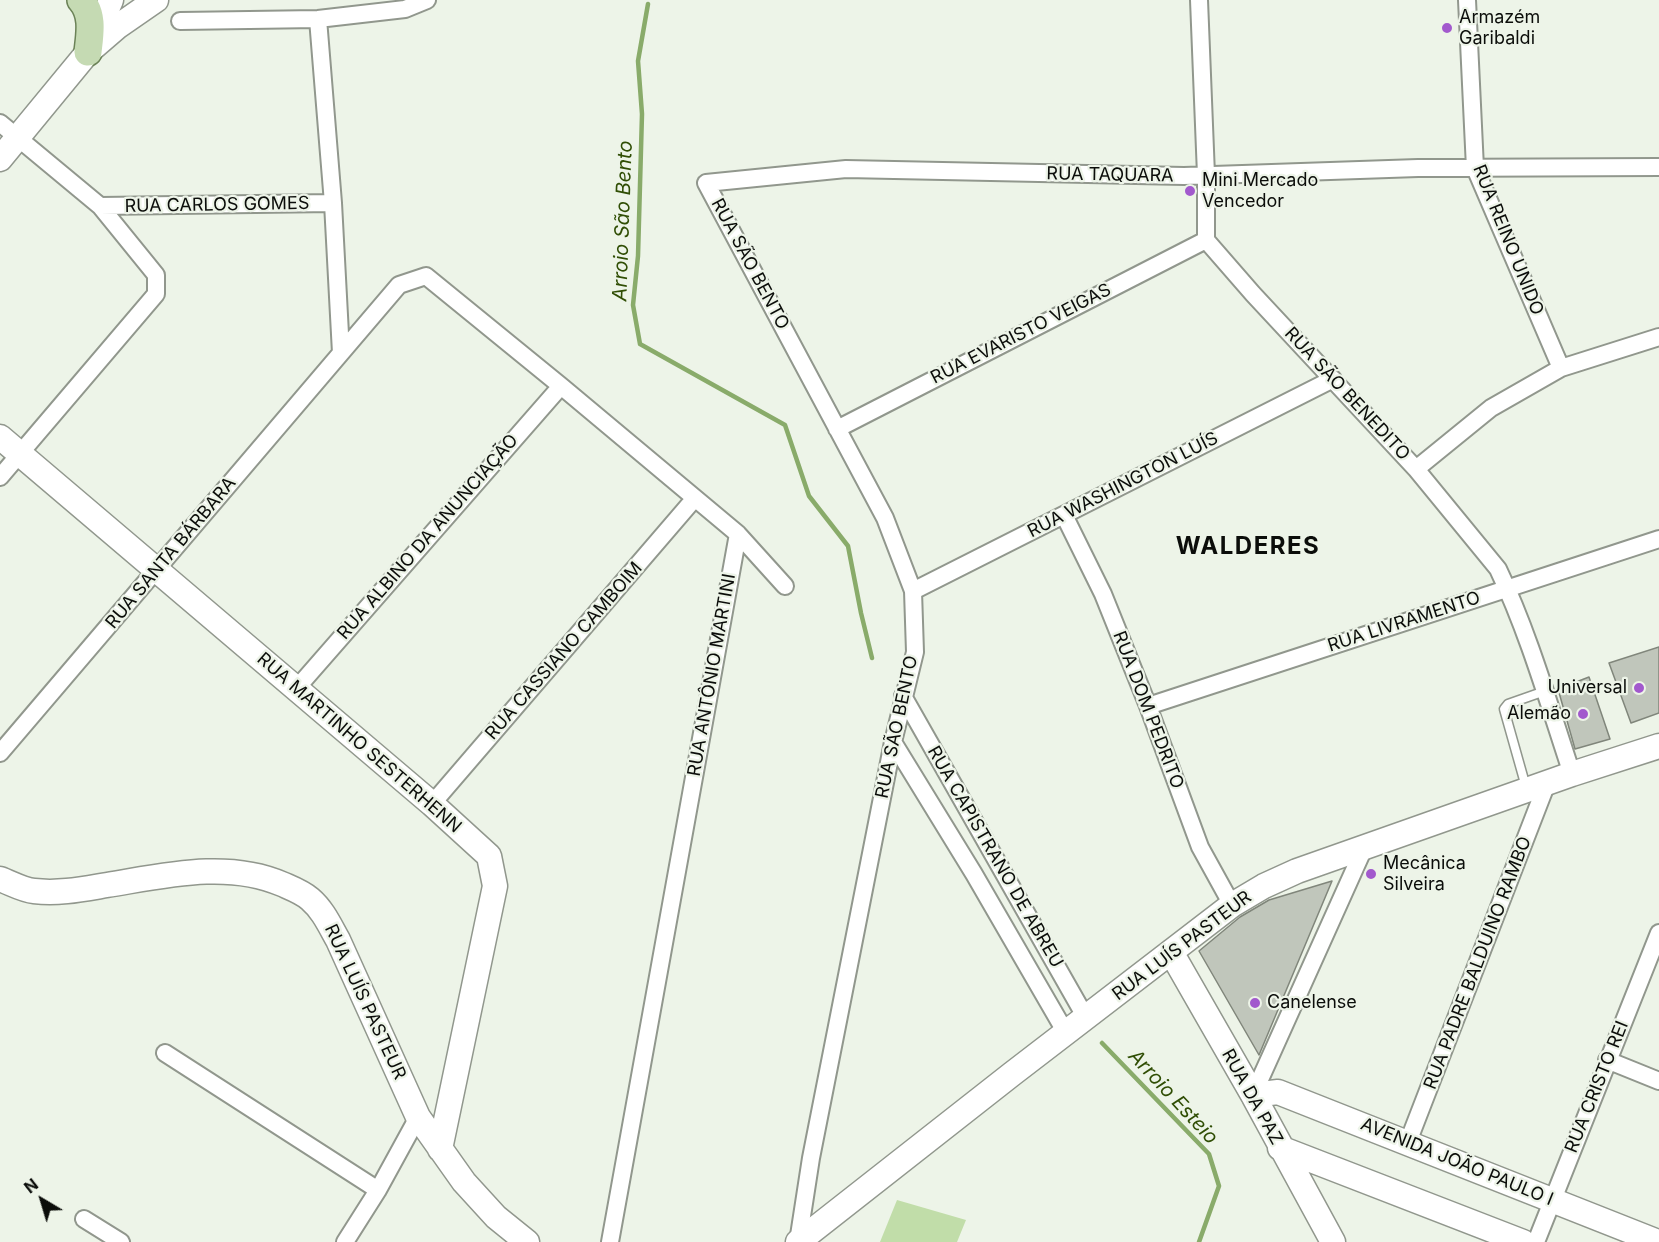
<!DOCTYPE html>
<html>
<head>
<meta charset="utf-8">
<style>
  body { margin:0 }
  #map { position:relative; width:1659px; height:1242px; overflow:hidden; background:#edf4e8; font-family:Inter,sans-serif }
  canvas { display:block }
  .north { position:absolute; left:12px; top:1170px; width:60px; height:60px; -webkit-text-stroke:4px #edf4e8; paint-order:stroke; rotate:322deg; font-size:16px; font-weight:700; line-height:24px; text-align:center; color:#0b0d0a }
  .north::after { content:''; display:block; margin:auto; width:21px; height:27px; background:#0b0d0a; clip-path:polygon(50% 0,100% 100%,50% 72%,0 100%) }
</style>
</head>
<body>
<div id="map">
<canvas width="1659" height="1242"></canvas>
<div class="north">N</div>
</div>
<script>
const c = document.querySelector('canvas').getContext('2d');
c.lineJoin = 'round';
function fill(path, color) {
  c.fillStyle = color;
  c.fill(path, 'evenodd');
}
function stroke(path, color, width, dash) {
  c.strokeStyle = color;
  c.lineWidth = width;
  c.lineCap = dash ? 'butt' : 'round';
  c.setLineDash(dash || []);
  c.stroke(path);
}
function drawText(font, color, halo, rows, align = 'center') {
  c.font = font + ' Inter,sans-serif';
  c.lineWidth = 4.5;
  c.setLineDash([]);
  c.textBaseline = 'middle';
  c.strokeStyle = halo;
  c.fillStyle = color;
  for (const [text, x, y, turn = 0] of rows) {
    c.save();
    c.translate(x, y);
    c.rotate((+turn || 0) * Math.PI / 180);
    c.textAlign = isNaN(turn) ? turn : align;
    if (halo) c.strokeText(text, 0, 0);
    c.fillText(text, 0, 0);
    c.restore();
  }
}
fill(new Path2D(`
  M897,1200L966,1220L957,1242H880Z`), '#c1dda9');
stroke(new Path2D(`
  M648,4L638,61L642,114L638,256L633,305L640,344L785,425L809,496L848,546L861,613L872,658
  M1102,1043L1209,1154L1219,1186L1199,1242`), '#89ab6a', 4.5);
const building = new Path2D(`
  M1659,647V713L1631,723L1609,663Z
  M1589,677L1610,739L1575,749L1558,689Z
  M1332,881L1259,1055L1199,951L1240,917L1269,900Z`);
fill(building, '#c0c6bb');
stroke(building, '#80867b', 1.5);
const lane = new Path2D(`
  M1526,787L1504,709L1508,704L1545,691`);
const street = new Path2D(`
  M1199,0L1206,175V240L1253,294L1416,469L1498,569C1529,634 1549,705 1572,774
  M1467,0L1475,168L1561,368
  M318,19L333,203L341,353
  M180,21L318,19L405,9L427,0
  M0,123L100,206L156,275V294L0,477
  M100,206L333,203
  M837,429L1206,240
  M1416,469L1491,408L1561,368L1659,337
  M1064,515L1103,594L1148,706L1200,847L1232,905
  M913,591L1333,379
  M296,689L561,386
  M903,696L1086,1018
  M1148,706L1659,539
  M893,742L974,874L1066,1033
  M0,753L399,285L426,276L561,386L738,534L785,586
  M432,804L695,498
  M165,1053L378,1190
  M1607,1060L1659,1081
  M1253,1095L1365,846
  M1408,1142L1547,783
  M84,1219L121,1242
  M345,1242L378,1190L418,1117
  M610,1242L738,534
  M798,1242L811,1158L893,742L915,652L913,591L885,518L706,183L846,169L1184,176L1418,168L1659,167
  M1536,1242L1659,933`);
const secondary = new Path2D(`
  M90,47L111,0
  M0,159L88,52L117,27L156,0
  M0,437L432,804L489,856L495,886L440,1149
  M0,879C11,883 23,890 34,891C59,894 83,889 107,885C163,876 227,860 282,884C291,888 302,892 310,899C323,910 330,926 338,940L418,1117L464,1182L496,1217L527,1242
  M1171,952L1253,1095L1333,1242
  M1253,1095L1278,1092L1658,1242
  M1280,1148L1523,1242
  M798,1242L1012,1074L1232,905L1264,886L1297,871L1572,774L1659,746`);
const primary = new Path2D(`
  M81,0C94,15 90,34 88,52`);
stroke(lane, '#91978d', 11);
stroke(street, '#91978d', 20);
stroke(secondary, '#91978d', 27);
stroke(primary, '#6b8257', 30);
stroke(lane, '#fff', 8);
stroke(street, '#fff', 16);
stroke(secondary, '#fff', 24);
stroke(primary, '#c5dab3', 27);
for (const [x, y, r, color] of [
  [1447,28,6,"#a259cd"],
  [1190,191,6,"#a259cd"],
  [1639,688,6,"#a259cd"],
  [1583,714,6,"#a259cd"],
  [1371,874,6,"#a259cd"],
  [1255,1003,6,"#a259cd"]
]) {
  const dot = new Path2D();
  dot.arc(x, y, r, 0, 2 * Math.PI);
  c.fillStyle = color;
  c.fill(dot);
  stroke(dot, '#edf4e8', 2);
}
drawText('18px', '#0b0d0a', '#edf4e8', [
  ["Armazém",1459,18],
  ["Garibaldi",1459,39],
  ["Mini Mercado",1202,181],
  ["Vencedor",1202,202],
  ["Universal",1627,688,"right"],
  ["Alemão",1571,714,"right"],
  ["Mecânica",1383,864],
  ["Silveira",1383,885],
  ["Canelense",1267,1003]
], 'left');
drawText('18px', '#0b0d0a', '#edf4e8', [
  ["RUA TAQUARA",1110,175,1],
  ["RUA CARLOS GOMES",217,205,-1],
  ["RUA REINO UNIDO",1508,240,68],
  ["RUA SÃO BENTO",750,264,62],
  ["RUA EVARISTO VEIGAS",1021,334,-27],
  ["RUA SÃO BENEDITO",1347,394,47],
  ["RUA WASHINGTON LUÍS",1123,485,-27],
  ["RUA ALBINO DA ANUNCIAÇÃO",428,537,-49],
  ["RUA SANTA BÁRBARA",171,553,-50],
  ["RUA LIVRAMENTO",1404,622,-18],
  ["RUA CASSIANO CAMBOIM",564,651,-49],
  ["RUA ANTÔNIO MARTINI",712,675,-80],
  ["RUA DOM PEDRITO",1148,710,69],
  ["RUA SÃO BENTO",897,727,-78],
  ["RUA MARTINHO SESTERHENN",359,743,41],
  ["RUA CAPISTRANO DE ABREU",995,857,60],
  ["RUA LUÍS PASTEUR",1182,946,-37],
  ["RUA PADRE BALDUINO RAMBO",1478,963,-69],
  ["RUA LUÍS PASTEUR",365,1002,65],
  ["RUA CRISTO REI",1597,1087,-68],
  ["RUA DA PAZ",1252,1097,61],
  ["AVENIDA JOÃO PAULO I",1457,1162,22]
]);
drawText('italic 20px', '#304e05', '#edf4e8', [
  ["Arroio São Bento",623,221,-88],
  ["Arroio Esteio",1173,1097,47]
]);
c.letterSpacing = '1.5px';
drawText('bold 24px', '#0b0d0a', '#edf4e8', [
  ["WALDERES",1248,547]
]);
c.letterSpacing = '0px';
</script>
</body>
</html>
